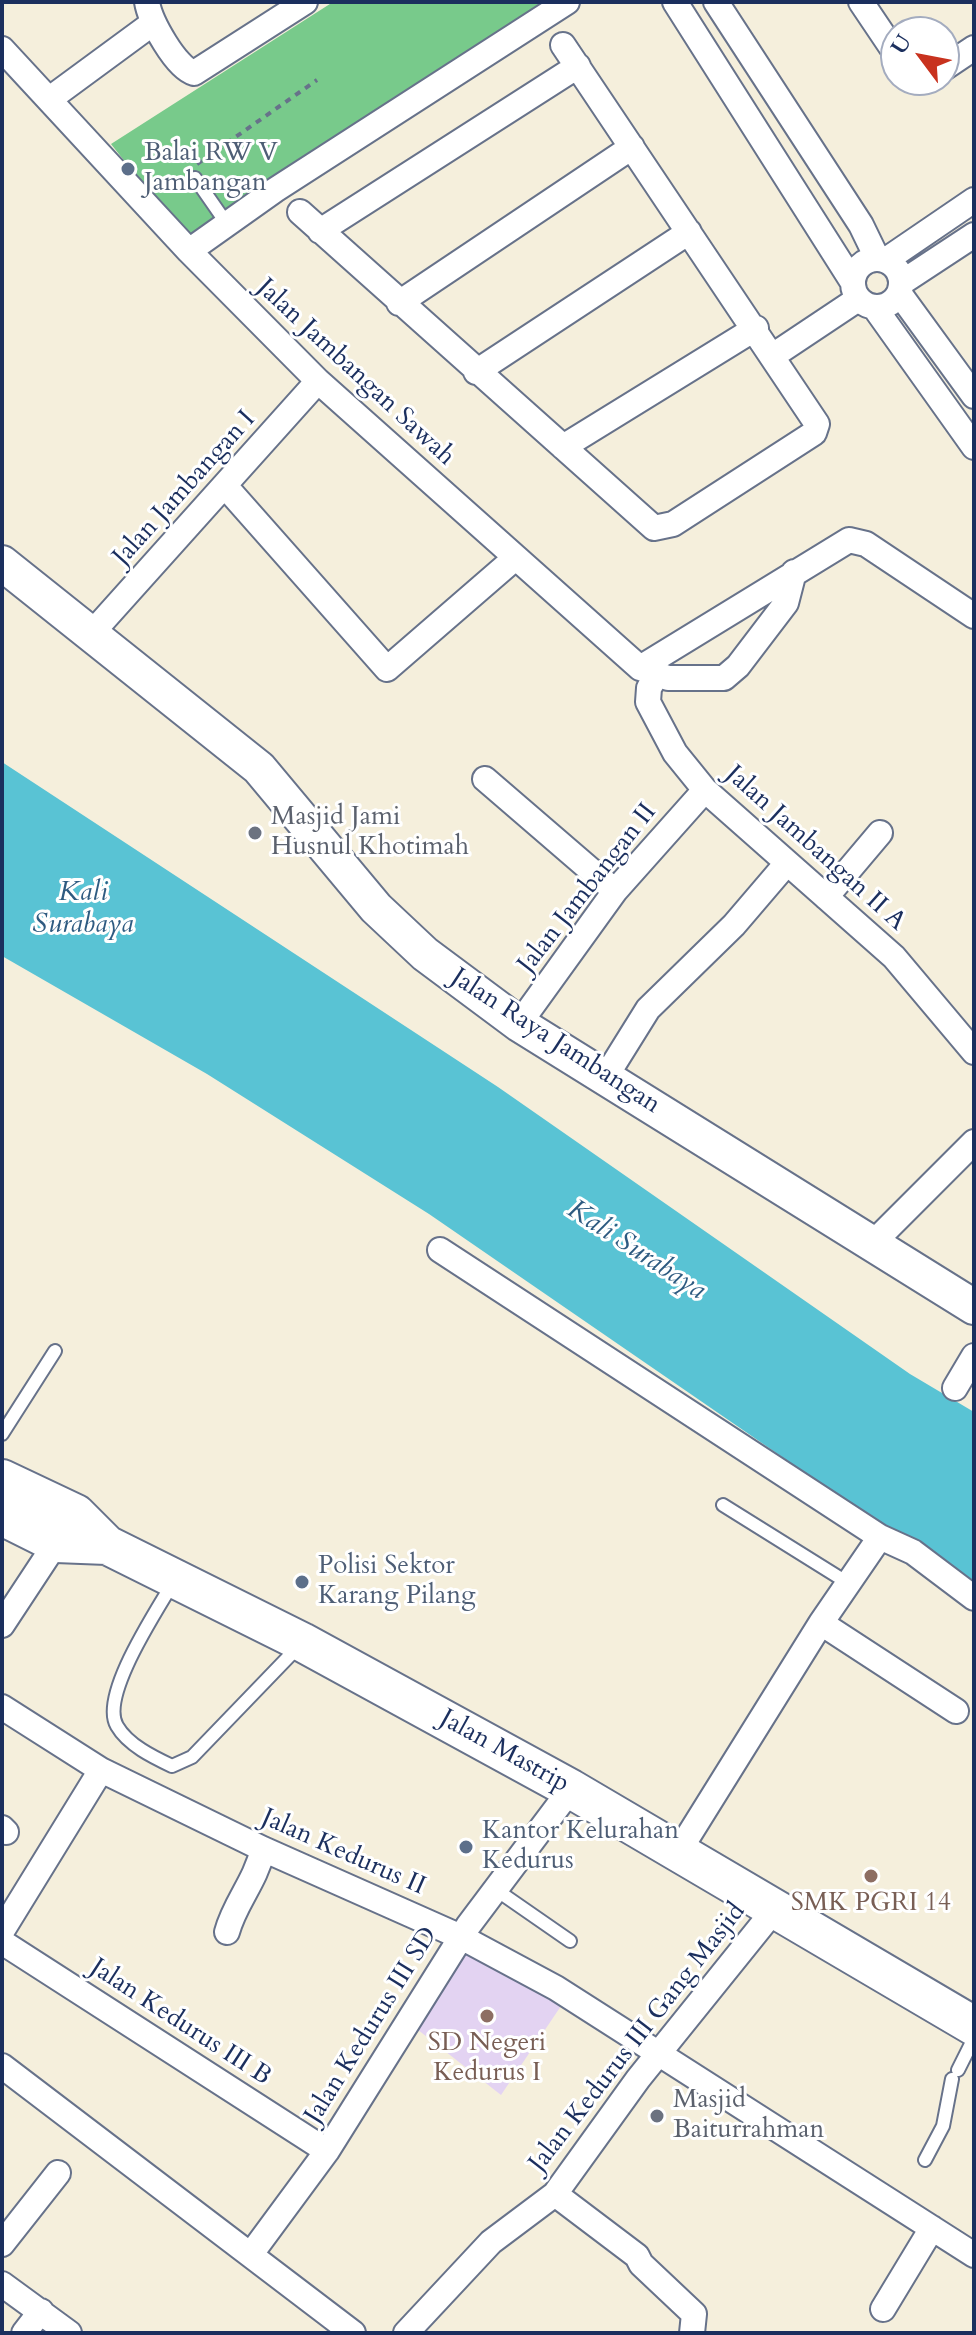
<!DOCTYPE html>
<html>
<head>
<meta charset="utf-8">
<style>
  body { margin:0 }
  #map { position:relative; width:976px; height:2335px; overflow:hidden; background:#f5efdc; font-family:Cardo,serif }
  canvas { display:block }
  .frame { position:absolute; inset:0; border:4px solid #1b2f5e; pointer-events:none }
  .north { position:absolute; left:880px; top:16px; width:80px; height:80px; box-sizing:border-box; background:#fff; border:2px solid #a4acbf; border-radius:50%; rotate:302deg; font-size:22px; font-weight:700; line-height:32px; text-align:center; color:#1b2f5e }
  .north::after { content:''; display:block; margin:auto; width:28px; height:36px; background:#c8321e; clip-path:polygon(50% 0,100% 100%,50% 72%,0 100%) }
</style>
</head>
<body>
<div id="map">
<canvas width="976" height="2335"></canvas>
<div class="frame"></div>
<div class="north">U</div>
</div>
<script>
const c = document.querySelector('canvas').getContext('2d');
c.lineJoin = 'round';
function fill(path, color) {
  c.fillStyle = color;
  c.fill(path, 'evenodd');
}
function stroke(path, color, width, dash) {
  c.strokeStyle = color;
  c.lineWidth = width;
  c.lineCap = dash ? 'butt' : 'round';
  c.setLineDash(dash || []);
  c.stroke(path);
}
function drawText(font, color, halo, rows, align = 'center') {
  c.font = font + ' Cardo,serif';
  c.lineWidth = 6;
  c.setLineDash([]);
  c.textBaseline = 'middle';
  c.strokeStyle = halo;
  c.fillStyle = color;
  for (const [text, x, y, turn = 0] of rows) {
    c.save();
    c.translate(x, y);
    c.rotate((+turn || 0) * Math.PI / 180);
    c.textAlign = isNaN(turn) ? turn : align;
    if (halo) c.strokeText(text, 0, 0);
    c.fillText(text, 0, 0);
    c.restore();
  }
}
fill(new Path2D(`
  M466,1948L561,2006L501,2095L413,2026Z`), '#e3d3f2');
fill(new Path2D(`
  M333,2H581L227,230L200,257L111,144Z`), '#78ca8b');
fill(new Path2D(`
  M2,762L498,1087L910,1374L974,1412V1589L429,1214L207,1074L2,956Z`), '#59c3d4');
const lane = new Path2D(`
  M195,178L227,224
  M2,1434L55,1351
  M723,1505L848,1583
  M174,1581C158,1609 99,1696 117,1726C128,1745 153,1757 172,1766L192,1757L299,1646
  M495,1889L570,1941
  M958,2070L974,2038
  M925,2160L943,2126L952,2079`);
const street = new Path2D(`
  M147,2C150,21 176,68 194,73L305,2
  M675,2L852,281
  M716,2L861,225L877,258
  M861,2L896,54
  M2,49L189,251L318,381L640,668L668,678H724L738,666L786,603L794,572
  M944,68L974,48
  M917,80H925
  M51,98L153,23
  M300,212L654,528L673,524L814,433L817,424L563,45
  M320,231L578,66
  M189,251L275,190L567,2
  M853 283a24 24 0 1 1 48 0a24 24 0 1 1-48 0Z
  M886,260L974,200
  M901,283L974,235
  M899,293L974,396
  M399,303L632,147
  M875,308L974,447
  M774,355L858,299
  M476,372L689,232
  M563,447L756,328
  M226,487L387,669L514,559
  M91,634L318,381
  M640,668L849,540L866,544L974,616
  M656,676L649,688L648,702L675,753L705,790L894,957L974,1052
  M485,779L615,891
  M826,897L880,833
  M519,1024L615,891L705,790
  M605,1078L648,1009L734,925L787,863
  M873,1243L974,1142
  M440,1250L880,1537L821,1623L679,1851
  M955,1388L974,1356
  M880,1537L913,1552L974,1598
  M821,1623L956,1711
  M2,1625L56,1543
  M2,1707L101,1770L263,1849L461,1937L556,1988L974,2255
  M2,1828L6,1832
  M2,1931L101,1770
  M227,1932C235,1902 255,1883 263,1849
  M2,1942L327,2151
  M2,2066L353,2333
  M555,2194L637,2256L641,2264L694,2314L692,2333
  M2,2244L58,2173
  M251,2254L327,2151L468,1926L571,1789
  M2,2284L69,2333
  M883,2309L932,2228
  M24,2333L41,2311
  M406,2333L491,2242L555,2194L638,2079L775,1909`);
const secondary = new Path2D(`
  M2,563L259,768L376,908L425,954L519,1024L974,1307`);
const primary = new Path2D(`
  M2,1479L76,1514L107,1545L302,1642L571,1789L974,2026
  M2,1516L56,1543L107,1545`);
stroke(lane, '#67728a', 16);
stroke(street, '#67728a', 28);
stroke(secondary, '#67728a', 38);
stroke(primary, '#67728a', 42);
stroke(new Path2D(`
  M197,164L317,80`), '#67728a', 4, [6, 6]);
stroke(lane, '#fff', 12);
stroke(street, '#fff', 24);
stroke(secondary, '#fff', 34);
stroke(primary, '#fff', 38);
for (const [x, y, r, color] of [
  [128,169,8,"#5c6f8a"],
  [255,833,8,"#6b7280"],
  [302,1582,8,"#5c6f8a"],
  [466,1847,8,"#5c6f8a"],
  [871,1876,8,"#8d6e63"],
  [487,2016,8,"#8d6e63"],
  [657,2116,8,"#6b7280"]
]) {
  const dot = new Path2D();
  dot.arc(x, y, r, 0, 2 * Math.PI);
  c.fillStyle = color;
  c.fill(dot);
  stroke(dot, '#fff', 3);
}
drawText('26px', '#4e5e75', '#fff', [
  ["Balai RW V",144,154],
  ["Jambangan",144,184],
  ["Polisi Sektor",318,1567],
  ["Karang Pilang",318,1597],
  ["Kantor Kelurahan",482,1832],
  ["Kedurus",482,1862]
], 'left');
drawText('26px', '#1b2f5e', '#fff', [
  ["Jalan Jambangan Sawah",355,373,43],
  ["Jalan Jambangan I",185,489,-48],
  ["Jalan Jambangan II A",815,849,42],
  ["Jalan Jambangan II",588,889,-52],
  ["Jalan Raya Jambangan",555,1042,33],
  ["Jalan Mastrip",504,1752,29],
  ["Jalan Kedurus II",343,1853,24],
  ["Jalan Kedurus III B",180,2023,33],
  ["Jalan Kedurus III SD",372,2026,-58],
  ["Jalan Kedurus III Gang Masjid",638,2038,-52]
]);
drawText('26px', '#5b616d', '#fff', [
  ["Masjid Jami",271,818],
  ["Husnul Khotimah",271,848],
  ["Masjid",673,2101],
  ["Baiturrahman",673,2131]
], 'left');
drawText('26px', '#785e54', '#fff', [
  ["SMK PGRI 14",871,1904],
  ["SD Negeri",487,2044],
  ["Kedurus I",487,2074]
]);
drawText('italic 28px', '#2e5b81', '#fff', [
  ["Kali",83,894],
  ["Surabaya",83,926],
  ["Kali Surabaya",636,1251,33]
]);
</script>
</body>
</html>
